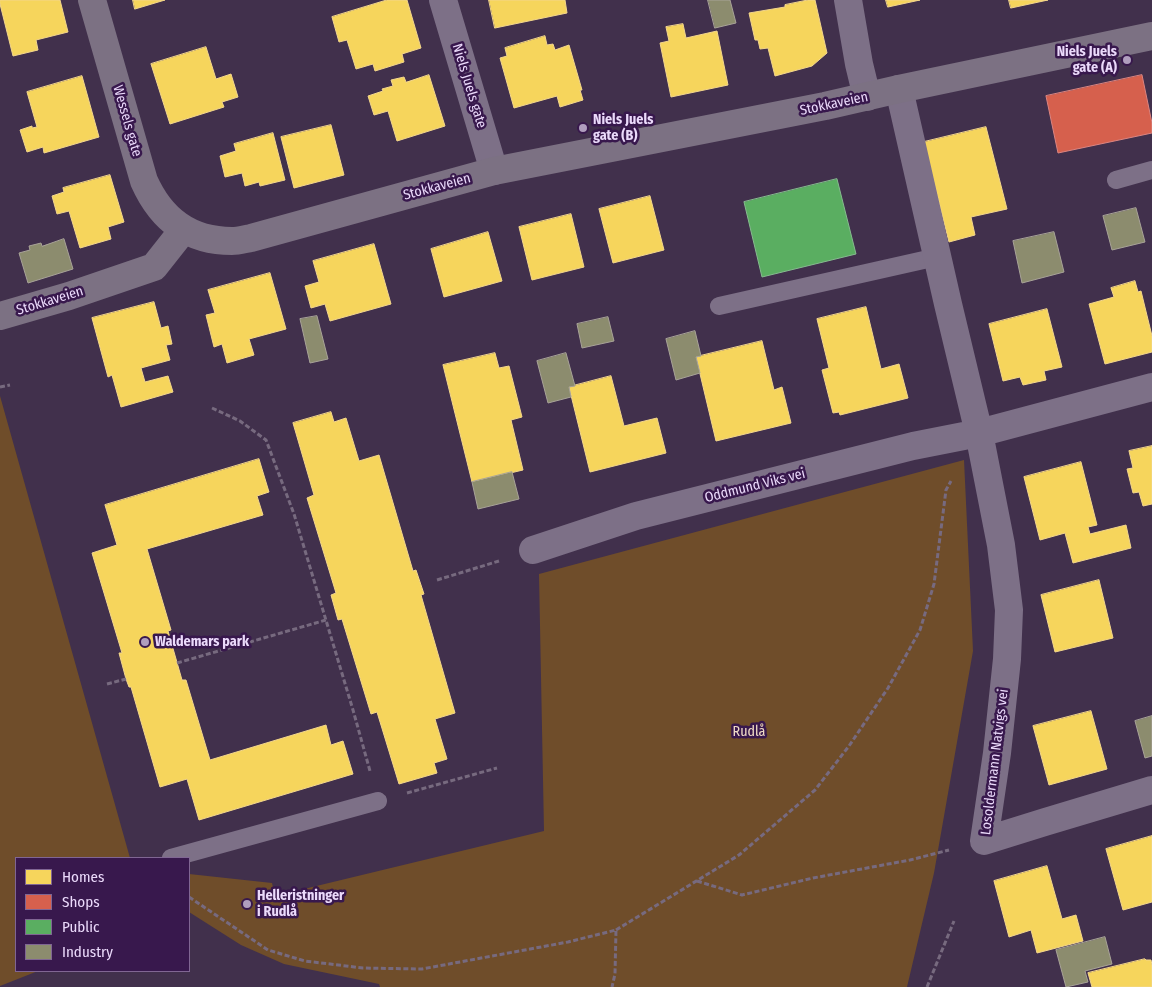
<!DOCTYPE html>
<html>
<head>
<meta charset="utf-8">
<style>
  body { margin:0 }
  #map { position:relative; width:1152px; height:987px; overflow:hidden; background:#41304c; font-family:"Fira Sans Condensed",sans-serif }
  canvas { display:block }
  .legend { position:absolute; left:15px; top:857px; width:175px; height:115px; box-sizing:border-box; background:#38184d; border:1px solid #806693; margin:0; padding:6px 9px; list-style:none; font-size:15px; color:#ebdafb }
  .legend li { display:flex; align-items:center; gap:10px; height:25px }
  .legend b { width:25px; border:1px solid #806693 }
</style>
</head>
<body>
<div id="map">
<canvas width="1152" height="987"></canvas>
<ul class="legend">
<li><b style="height:14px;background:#f6d55c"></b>Homes</li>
<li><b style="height:14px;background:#d6604d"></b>Shops</li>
<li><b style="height:14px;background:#5aae61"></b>Public</li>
<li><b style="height:14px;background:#8c8c6e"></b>Industry</li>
</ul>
</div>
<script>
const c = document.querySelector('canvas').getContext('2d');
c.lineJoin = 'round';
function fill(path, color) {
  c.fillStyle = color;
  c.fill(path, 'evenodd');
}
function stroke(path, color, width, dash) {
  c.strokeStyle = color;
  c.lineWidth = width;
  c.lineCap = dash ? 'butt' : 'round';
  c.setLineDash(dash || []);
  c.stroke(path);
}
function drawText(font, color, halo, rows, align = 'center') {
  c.font = font + ' "Fira Sans Condensed",sans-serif';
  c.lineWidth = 5;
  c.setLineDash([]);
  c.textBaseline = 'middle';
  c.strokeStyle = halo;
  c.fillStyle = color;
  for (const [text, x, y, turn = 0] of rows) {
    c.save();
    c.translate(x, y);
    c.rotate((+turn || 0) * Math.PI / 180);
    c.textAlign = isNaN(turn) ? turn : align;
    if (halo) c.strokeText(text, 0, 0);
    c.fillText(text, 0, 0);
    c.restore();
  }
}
fill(new Path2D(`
  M0,396L130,858H16V971H38L0,986Z
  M964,460L973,651L934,873L907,987H380L379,984L284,964L241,945L189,912V874L272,883L275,896L544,831L539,574Z`), '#6f4d2a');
const homes = new Path2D(`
  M0,0H60L68,32L36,40L38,50L13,56L0,4Z
  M133,0H165L135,9Z
  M387,0H407L421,48L402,54L404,62L375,71L373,64L356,69L347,40L339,42L332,17Z
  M489,0H565L567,13L495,28Z
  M808,0H815L827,53L812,66L775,76L768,48L760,49L758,40H755L749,13L785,7V5Z
  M886,0H920L888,7Z
  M1009,0H1048L1011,8Z
  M683,24L686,38L717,31L728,85L671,97L660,43L669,41L666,27Z
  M545,36L547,45L553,44L555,50L569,45L582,90H580L583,100L560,107L557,96L514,108L500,58L507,56L505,48Z
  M206,47L216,79L231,74L238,97L222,102L224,107L170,124L151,64Z
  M429,75L445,126L397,141L388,111L374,115L368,96L383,91L382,89L393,86L391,80L404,77L406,82Z
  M82,76L99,137L44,153L43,147L27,152L20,130L32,126V128L37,127L27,92Z
  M331,125L344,175L294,188L281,137Z
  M986,127L1007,209L971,217L975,235L949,242L924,142Z
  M273,133L285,180L260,186L259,182L245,186L242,173L225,177L220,156L236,151L234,144Z
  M110,175L124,222L108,227L111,239L80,248L69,211L57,214L52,196L64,192L63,188Z
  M650,196L664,250L613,263L599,209Z
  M571,214L584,267L532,280L519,227Z
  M488,232L502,281L444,297L431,249Z
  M374,244L391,304L330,321L325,304L311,308L305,286L319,282L313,261Z
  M270,273L286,329L249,339L254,355L227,363L222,344L214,347L206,315L215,313L208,290Z
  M1135,281L1138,292L1141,291L1152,336V352L1105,364L1089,304L1114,297L1111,288Z
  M154,302L161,328L168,326L172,344L166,345L170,360L141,368L145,382L168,376L173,392L121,407L112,375L108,377L92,318Z
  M866,307L881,369L899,364L908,398L840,415L839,412L833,413L822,370L829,368L817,319Z
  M1047,309L1062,367L1044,371L1046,380L1023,385L1020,377L1003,381L989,324Z
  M762,341L774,390L782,387L791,423L716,441L696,357Z
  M495,353L499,368L509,366L522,417L511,420L523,470L472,482L443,365Z
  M611,376L624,426L657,418L666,453L590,472L569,387Z
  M331,412L334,422L346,418L359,461L379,455L413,571L416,570L424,594L421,595L455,713L435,719L447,759L434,763L437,773L399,784L377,712L371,714L342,619L338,620L331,595L336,593L307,498L314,495L293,423Z
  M1152,446V504L1143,506L1139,492L1133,493L1127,469L1133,468L1129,451Z
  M259,459L269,492L257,496L263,515L147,549L171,630L168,631L182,680H186L210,760L326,725L331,745L343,741L353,774L199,820L187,779L160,787L131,687H129L126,679L119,653H122L92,553L117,545L105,505Z
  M1081,462L1097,525L1088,527L1090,534L1126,525L1131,548L1073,563L1065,533L1040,540L1024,477Z
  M1099,580L1113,638L1055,652L1041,595Z
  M1091,711L1107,769L1049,785L1033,726Z
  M1152,836V902L1123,910L1106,849Z
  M1047,866L1062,919L1076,915L1083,941L1037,953L1031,930L1009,937L994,881Z
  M1145,959L1146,960H1151L1152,965V987H1092L1088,973Z`);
fill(homes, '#f6d55c');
stroke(homes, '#f3d68c', 1);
const shops = new Path2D(`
  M1142,75L1152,123V133L1058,153L1046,96Z`);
fill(shops, '#d6604d');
stroke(shops, '#dc8581', 1);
const public = new Path2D(`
  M837,179L856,254L762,277L744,202Z`);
fill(public, '#5aae61');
stroke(public, '#86bb8f', 1);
const industry = new Path2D(`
  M708,0H730L736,23L715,28Z
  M1136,208L1145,242L1112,250L1103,216Z
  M1054,232L1064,272L1022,283L1013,241Z
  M64,239L73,269L28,283L19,253L30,250L29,246L41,243L42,246Z
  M317,316L328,359L310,363L300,319Z
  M608,317L614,341L582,348L577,324Z
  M695,331L701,356L696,357L700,373L676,380L666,339Z
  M566,353L575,386L569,387L571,397L548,403L537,361Z
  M512,472L519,499L478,509L472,482Z
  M1152,716V756L1145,758L1135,721Z
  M1105,937L1112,964L1085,971L1088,982L1066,987L1056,950Z`);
fill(industry, '#8c8c6e');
stroke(industry, '#a8a398', 1);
stroke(new Path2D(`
  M0,387L10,385
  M212,408L240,421L266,440L294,514L353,710L370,771
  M437,580L499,561
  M177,663L326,620
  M107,684L126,679
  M407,793L497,768
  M697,881L742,895L813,878L910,860L949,850
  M189,897L268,950L305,961L363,968L422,969L568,942L616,930L615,974L612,987
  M616,930L739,855L815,790L849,746L888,688L920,630L934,584L946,490L951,481
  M927,987L954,921`), '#776a7f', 3, [5, 2.5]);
stroke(new Path2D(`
  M1116,180L1152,170
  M719,306L937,257
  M171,858L378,801`), '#7d7087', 18);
stroke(new Path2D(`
  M443,0L494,171
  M848,0L859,64L867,97
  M899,89L948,304L979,433L1001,545L1009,610L1007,659L997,753L984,841L1045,822L1152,790
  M533,550L636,516L913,446L979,433L1152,387`), '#7d7087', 28);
stroke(new Path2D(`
  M92,0L144,181C161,219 189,241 232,241C238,241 245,239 251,238L494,171L825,106L899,89L1152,36
  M0,316L69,296L154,267L184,229`), '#7c7183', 28);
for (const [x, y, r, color] of [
  [1127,60,5,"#b09ebe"],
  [583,128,5,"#b09ebe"],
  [145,642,5,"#b09ebe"],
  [247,904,5,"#b09ebe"]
]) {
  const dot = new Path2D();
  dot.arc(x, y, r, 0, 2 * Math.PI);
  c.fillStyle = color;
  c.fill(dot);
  stroke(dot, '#38184d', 2);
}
drawText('bold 14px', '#ebdafb', '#38184d', [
  ["Niels Juels",1117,52,"right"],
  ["gate (A)",1117,68,"right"],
  ["Niels Juels",593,120],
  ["gate (B)",593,136],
  ["Waldemars park",155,642],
  ["Helleristninger",257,896],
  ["i Rudlå",257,912]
], 'left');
drawText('14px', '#ebdafb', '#38184d', [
  ["Niels Juels gate",469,86,73],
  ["Stokkaveien",834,104,-12],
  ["Wessels gate",127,121,74],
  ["Stokkaveien",437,187,-15],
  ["Stokkaveien",50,301,-17],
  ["Oddmund Viks vei",755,486,-14],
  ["Losoldermann Natvigs vei",995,762,-83]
]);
drawText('14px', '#f0dcc6', '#38184d', [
  ["Rudlå",749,732]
]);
</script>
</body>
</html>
